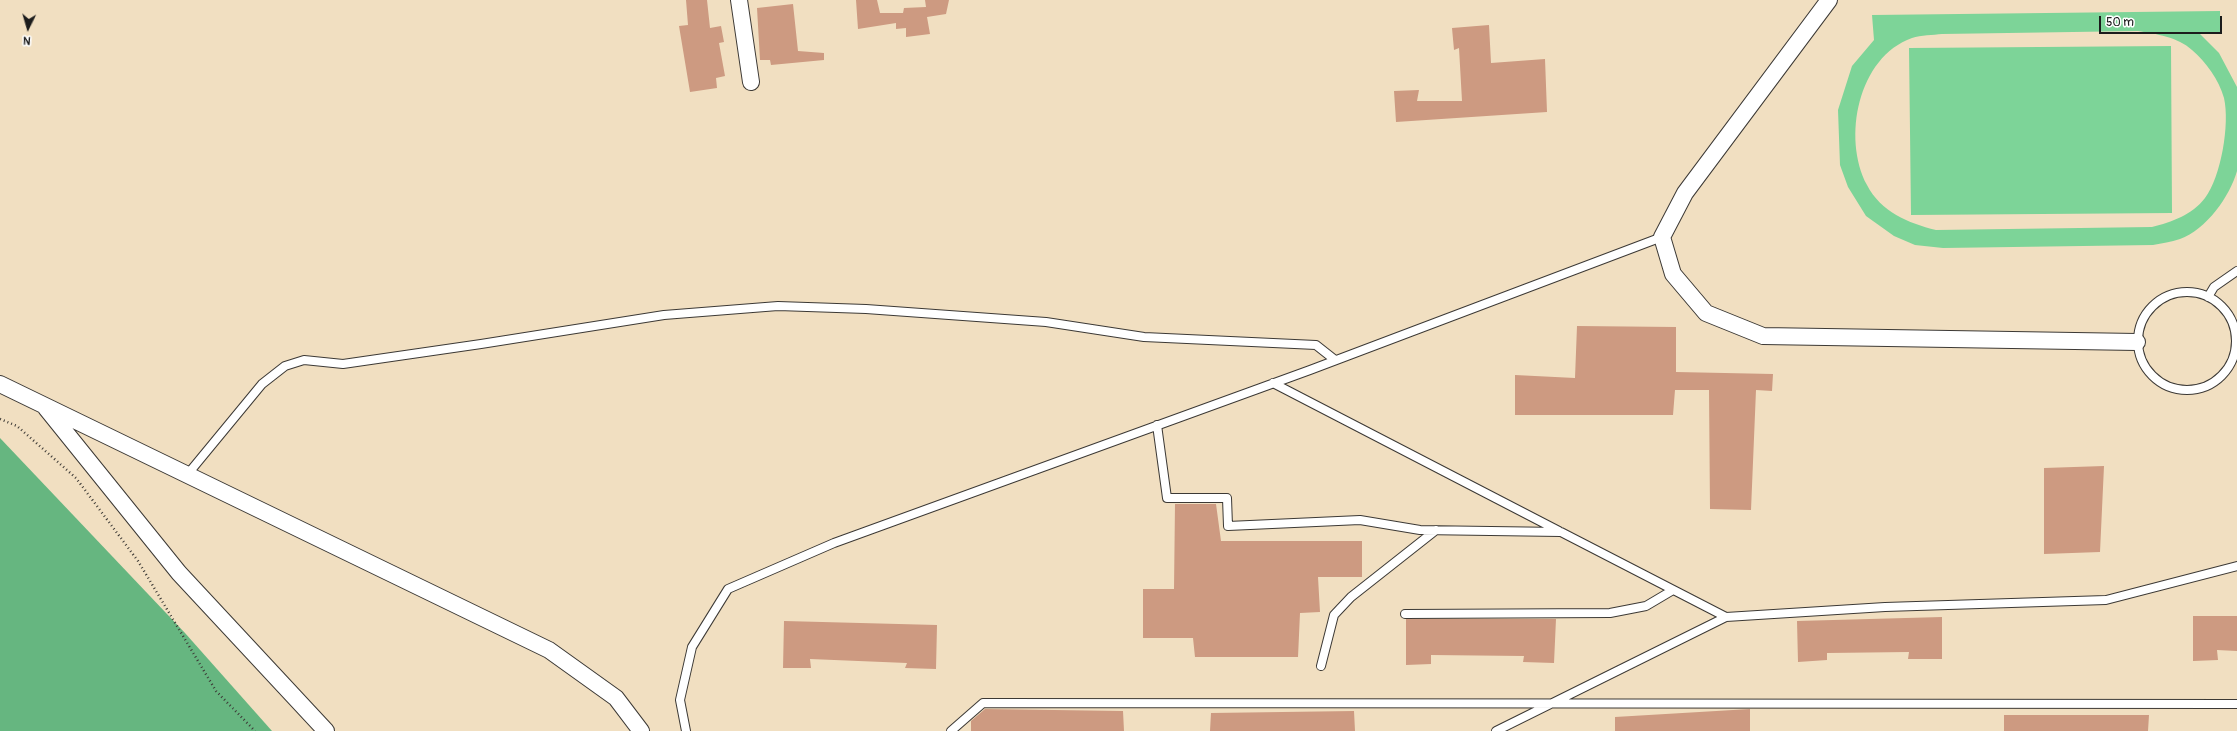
<!DOCTYPE html>
<html>
<head>
<meta charset="utf-8">
<style>
  body { margin:0 }
  #map { position:relative; width:2237px; height:731px; overflow:hidden; background:#f1dfc1; font-family:Pangolin,sans-serif }
  canvas { display:block }
  .north { position:absolute; left:8px; top:8px; width:40px; height:40px; -webkit-text-stroke:3px #fff; paint-order:stroke; rotate:185deg; font-size:11px; font-weight:700; line-height:16px; text-align:center; color:#1c1c1c }
  .north::after { content:''; display:block; margin:auto; width:14px; height:18px; background:#1c1c1c; clip-path:polygon(50% 0,100% 100%,50% 72%,0 100%) }
  .scale { position:absolute; left:2099px; top:16px; width:123px; height:18px; box-sizing:border-box; border:2px solid #1c1c1c; border-top:0; padding-left:5px; font-size:12px; line-height:14px; white-space:nowrap; color:#1c1c1c; -webkit-text-stroke:3px #fff; paint-order:stroke }
</style>
</head>
<body>
<div id="map">
<canvas width="2237" height="731"></canvas>
<div class="north">N</div>
<div class="scale">50 m</div>
</div>
<script>
const c = document.querySelector('canvas').getContext('2d');
c.lineJoin = 'round';
function fill(path, color) {
  c.fillStyle = color;
  c.fill(path, 'evenodd');
}
function stroke(path, color, width, dash) {
  c.strokeStyle = color;
  c.lineWidth = width;
  c.lineCap = dash ? 'butt' : 'round';
  c.setLineDash(dash || []);
  c.stroke(path);
}
fill(new Path2D(`
  M2220,11V33L2198,32L2219,53L2237,87V171C2230,196 2206,230 2180,239C2171,242 2162,243 2153,245L1943,248L1915,245L1894,236L1866,216L1848,187L1840,165L1838,110L1852,66L1874,40L1872,15ZM2138,31C2156,34 2178,37 2192,50C2206,62 2219,80 2224,98C2230,124 2221,177 2205,198C2192,215 2172,222 2152,227L1936,230C1908,223 1881,212 1867,185C1842,138 1858,57 1912,38C1921,35 1933,35 1942,34Z
  M2171,46L2172,213L1911,215L1909,48Z`), '#7dd498');
fill(new Path2D(`
  M0,438L185,633L272,731H0Z`), '#66b680');
fill(new Path2D(`
  M686,0H707L710,28L721,26L724,42L719,43L725,76L716,78L717,88L690,92L679,26L688,25Z
  M856,0H877L880,13H903L904,8L926,7L925,0H949L946,14L927,17L930,34L906,37V28L896,29V23L858,29Z
  M793,4L798,51L824,53V60L771,65L770,60H760L757,8Z
  M1489,25L1491,63L1545,59L1547,112L1396,122L1394,91L1419,90L1417,101H1462L1459,48L1454,50L1452,28Z
  M1577,326L1676,327V372L1773,374L1772,391L1756,390L1751,510L1710,509L1709,390H1675L1673,415H1515V375L1575,378Z
  M2104,466L2100,552L2044,554V468Z
  M1175,504H1216L1221,541H1362V577H1318L1320,612L1300,613L1298,657H1195L1193,638H1143V589H1174Z
  M2193,616H2237V651L2217,650L2218,660L2193,661Z
  M1942,617V659H1908L1909,652L1827,653V660L1798,662L1797,621Z
  M1406,619H1556L1554,663L1523,662L1524,656L1431,655V664L1406,665Z
  M784,621L937,625L936,669L905,668L907,663L810,659L811,668H783Z
  M985,709L1123,711L1124,731H971V721Z
  M1750,709V731H1615V717Z
  M1354,711L1355,731H1210L1211,713Z
  M2004,715H2149L2148,731H2004Z`), '#cd9a81');
const lane = new Path2D(`
  M2138 341a49 49 0 1 1 98 0a49 49 0 1 1-98 0Z
  M2208,297L2214,287L2237,271
  M1273,383L1559,531
  M1157,425L1167,498H1227L1228,526L1360,520L1420,530L1561,532L1726,617
  M187,475L262,384L285,366L304,360L343,364L481,344L664,315L778,306L866,309L1046,322L1144,337L1316,345L1335,360
  M1405,614L1610,613L1646,606L1673,590
  M1321,666L1334,615L1351,597L1436,530
  M686,731L680,700L692,647L728,589L834,543L1310,370L1662,237
  M951,731L983,703L2237,704
  M1496,731L1726,617L1885,607L2106,600L2237,566`);
const street = new Path2D(`
  M739,0L751,82
  M1829,0L1685,193L1662,237L1673,274L1706,313L1763,336L2137,342
  M0,384L549,650L616,698L641,731
  M46,408L179,573L326,731`);
stroke(lane, '#3c3935', 10);
stroke(street, '#3c3935', 18);
stroke(new Path2D(`
  M0,419L17,426L76,478L138,561L216,691L255,731`), '#3c3935', 2.5, [1, 3]);
stroke(lane, '#fff', 8);
stroke(street, '#fff', 16);
</script>
</body>
</html>
